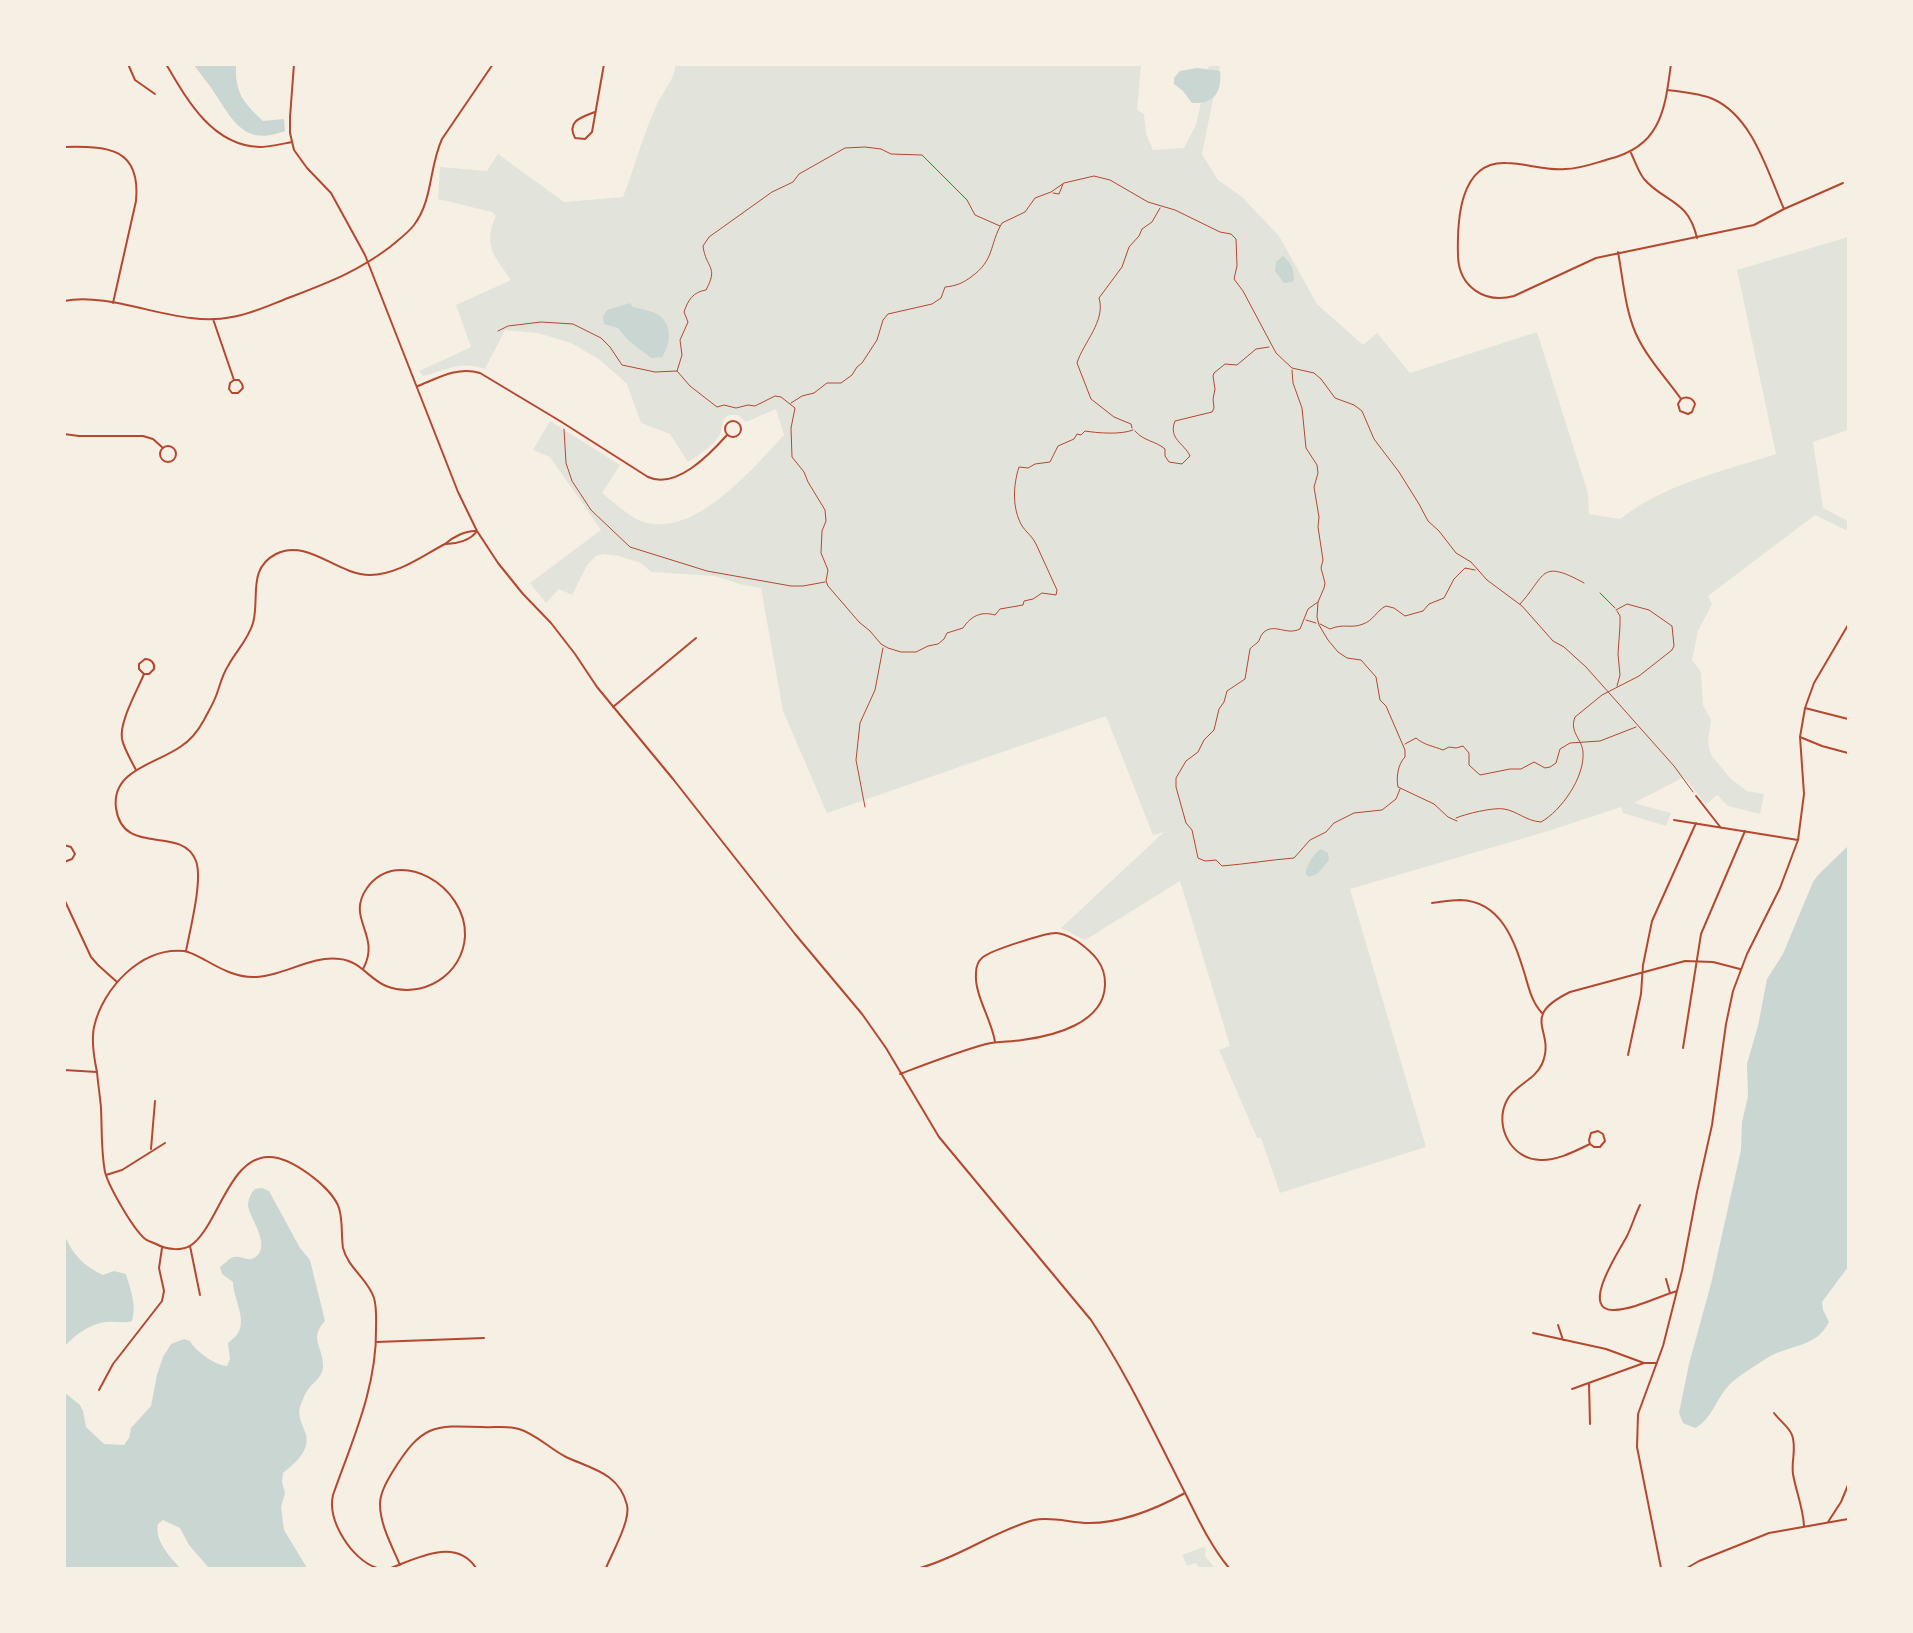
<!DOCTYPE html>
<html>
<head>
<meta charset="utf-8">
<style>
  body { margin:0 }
  #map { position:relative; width:1913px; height:1633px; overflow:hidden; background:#f6efe4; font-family:"Public Sans",sans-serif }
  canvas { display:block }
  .frame { position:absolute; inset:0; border:66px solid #f6efe4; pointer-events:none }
</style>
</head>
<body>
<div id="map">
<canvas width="1913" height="1633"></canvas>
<div class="frame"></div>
</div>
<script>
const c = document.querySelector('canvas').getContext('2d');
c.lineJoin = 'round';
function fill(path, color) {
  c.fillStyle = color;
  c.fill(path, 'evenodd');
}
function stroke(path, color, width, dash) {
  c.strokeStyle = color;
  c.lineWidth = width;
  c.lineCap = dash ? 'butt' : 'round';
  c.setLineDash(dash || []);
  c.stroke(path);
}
fill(new Path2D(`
  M675,65H1141L1137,110L1144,114L1146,134L1153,150L1184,148L1196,125L1209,65H1220L1202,154L1218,180L1242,197L1279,236L1317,304L1363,345L1377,333L1410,373L1537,332L1588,493L1589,514L1620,519C1665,484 1723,471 1776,454L1737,270L1848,237V430L1813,442L1823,508L1848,521V531L1815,515L1708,596L1712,604L1698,631L1692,660L1701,672L1703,705L1711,720L1708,742L1711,755L1731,779L1747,791L1764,794L1760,814L1728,806L1717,795L1706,804L1684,777L1634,803L1671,813L1666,826L1623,813L1621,807L1545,832L1350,889L1426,1147L1280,1193L1261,1138H1257L1219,1050L1230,1046L1180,881L1085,940L1061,928L1164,832L1153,835L1106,716L827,813L783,711L761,588L743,585L715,576L651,572L641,563L619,556L603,554L596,556L587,565L572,595L559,589L546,603L530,583L601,530L550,457L533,450L550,421L620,465L602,493C613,501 631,519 644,522C695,538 753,468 784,435L776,409L746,422L738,415H729C719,421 724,427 719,436C712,447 699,455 688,462L670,434L641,423L627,384L600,360L571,343L538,333L505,330L485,369C461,360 446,370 423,376L419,371L471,347L456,305L511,280C495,257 482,245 496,216L492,212L438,199L440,167L487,171L498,154L564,202L623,197C635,166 644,131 658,102C664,91 676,76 675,65Z
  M1203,1547L1206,1549L1205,1556L1215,1568H1199L1196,1563L1187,1566L1182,1555Z`), '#e2e4dc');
fill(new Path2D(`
  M194,65H236C235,93 243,102 263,121L284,119L285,131C246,146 234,123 216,95C209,84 201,75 194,65Z
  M1197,68L1220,71C1222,93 1214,104 1192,103L1183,91L1174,84V78L1180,71Z
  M1283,256C1292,263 1293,269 1294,279L1292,282L1284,283L1275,271L1276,262Z
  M630,303L633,307C641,309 654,311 660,316C673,326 670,345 662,357L651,358L628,340L618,328L604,324L603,316L607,310Z
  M1848,846V1267L1822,1302L1823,1310L1829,1322C1816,1348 1790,1344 1767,1358C1755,1366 1739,1375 1729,1385C1716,1399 1712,1419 1695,1428L1683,1423L1679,1413L1689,1364L1711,1284L1741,1150L1742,1122L1748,1096L1747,1064L1758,1026L1767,979L1783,954L1813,882L1818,875Z
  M1321,849L1328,853L1329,860L1317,874L1309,877L1306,875C1305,867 1314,853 1321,849Z
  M262,1188L269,1191L300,1248L310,1260L325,1321C309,1338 322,1345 323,1364C324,1377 313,1382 307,1391C304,1395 303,1400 301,1404C296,1416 303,1424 306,1435C310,1451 294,1464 283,1473L282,1482L285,1493L281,1507L284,1530L307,1568H209L189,1545L180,1528L163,1520L158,1524C154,1540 170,1557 180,1568H65V1390V1393L80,1405L83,1411L86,1427L104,1444L124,1445L129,1438L131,1428L151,1406L157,1375L163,1357L171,1344L184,1339L190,1341C195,1351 216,1366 227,1366L230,1359L228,1343C231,1340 236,1337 238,1333C247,1319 233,1297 233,1282L222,1274L220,1267C224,1264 228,1260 231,1258C239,1254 247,1262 254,1258C273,1247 250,1219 248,1206C248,1199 251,1193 255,1189Z
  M65,1236C72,1254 85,1267 103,1275L114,1271L126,1274C130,1289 137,1304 132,1321C124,1324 116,1321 107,1322C91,1323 75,1335 65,1346Z`), '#c9d6d2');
stroke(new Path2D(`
  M1053,193L1059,194L1063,184
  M1000,226L975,215L967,200L922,155L891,154L881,149L865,147L845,148L799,174L793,182L772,192L709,237L703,246C706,269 719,266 706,290C693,292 688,300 684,312L688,322L680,340L682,355L677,371L690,386L717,407L724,405L736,408L748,405L755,406L775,396L781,397L795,408L791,428L792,457L804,472L808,482L825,510L826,521L822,531L821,553L828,570L826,581L828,586L859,622L870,631L881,644L888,648L901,652H916L928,646L938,644L944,639L947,633L963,628C971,616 981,611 995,615L1000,609L1023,605L1024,601L1033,599L1042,593L1056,595L1057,590C1050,575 1043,559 1036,544C1033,537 1026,532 1022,526C1012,508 1013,486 1019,467L1028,468L1035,464L1050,462L1058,446L1074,439L1077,434L1081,435L1085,431C1097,433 1121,435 1133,430
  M498,331L508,326L541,322L573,324L601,338L610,347L622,365L655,372L677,371
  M1292,370L1293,383L1302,408L1306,448L1317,465L1318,473L1314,487L1319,517L1318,527L1323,560L1321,568L1325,583L1324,588L1318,602L1317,617L1319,625L1328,640L1338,652L1347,658L1361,660L1376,677L1380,700L1386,706L1405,750V757C1398,764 1396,777 1398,787L1434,804L1448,817L1457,821
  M791,403L802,396L814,393L827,383H841L852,375L857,367L862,363L877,340L883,320L888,314L932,304L941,298L945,287C956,286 963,283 971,277C995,260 989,245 1002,223L1025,212L1035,198L1051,192L1064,183L1094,176L1110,180L1148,202L1175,210L1220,232L1231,234L1236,239L1237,266L1234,279L1243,291L1276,353L1292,368L1314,373L1321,379L1335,398L1354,405L1362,411L1374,439L1399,472L1419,504L1428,521L1439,531L1456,553L1471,562L1487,580L1522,606L1553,641L1564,647L1586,667L1674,766L1693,792
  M1132,428L1131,424L1114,417L1091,399L1077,363C1083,343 1106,321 1099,298L1122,267L1129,247L1139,236L1142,229L1152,222L1160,208
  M564,429L566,463L572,481L591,510L630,547L707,571L791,586H803L825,582
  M1135,431C1145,442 1154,440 1165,449V456L1169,462L1182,464L1190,456C1184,443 1168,439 1175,421L1212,412L1214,408L1213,399L1215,389L1213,376L1214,373L1225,364L1237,365L1256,349L1269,347
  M1600,593L1615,608
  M1318,602L1308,609L1300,629C1286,636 1274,622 1263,633C1260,636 1260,640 1258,642C1255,645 1252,646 1250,649L1245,679L1227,691L1224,702L1219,709L1214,730L1204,740L1198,752L1186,761L1176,778V787L1186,823L1192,830L1198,858L1205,861L1216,860L1222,866C1246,864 1269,860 1294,858L1310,840L1326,832L1334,823L1354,813L1382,810L1396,799L1400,789
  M1520,604C1546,576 1539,558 1584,583
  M1306,620L1316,623
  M1320,624L1330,629C1344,623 1351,629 1363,624C1373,621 1377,610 1386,606L1394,608L1405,616L1423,611L1429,604L1444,598L1454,579L1465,568L1475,570
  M1617,686L1620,675L1618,654L1620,626V616L1617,611
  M1405,744L1416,738C1424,745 1433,746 1443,750L1449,747L1456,748L1463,746L1469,753V765L1480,775L1510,769H1521L1534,762L1545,768L1550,767L1556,763L1560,749L1570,743L1600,741L1636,727
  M865,807L856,760L860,723L875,690L883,648
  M1456,818C1465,814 1494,807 1504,809C1517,811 1526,821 1541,822C1561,811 1585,777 1583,752C1582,739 1569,732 1575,717L1602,695L1639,676L1672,650L1674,646L1672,626L1649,610L1627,604L1616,610`), '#b5482f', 1);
stroke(new Path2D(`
  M128,64L135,80L155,94
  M166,64C187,100 212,145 259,147C270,147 281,144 292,142
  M294,64L290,117V133L294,150L307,168L331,193L365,255L458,492L477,531L498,563L523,594L551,623L575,654L597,687L673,779L795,934L862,1014L886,1048L939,1137L1091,1320C1125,1371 1151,1426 1179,1481C1194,1510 1208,1543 1229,1568
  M1671,64C1668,85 1666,108 1656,126C1646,145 1629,154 1609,159C1595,163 1580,169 1565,169C1545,171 1526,163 1506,163C1459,161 1457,222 1458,256C1459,287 1485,304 1514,296L1596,258L1754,225L1784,209L1843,183
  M1668,90C1683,92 1699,93 1713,99C1753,117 1767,171 1784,209
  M595,112C582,117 566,121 575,138L585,139L592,132L604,64
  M64,147C107,146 141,147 136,201L113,303
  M1631,153C1635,161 1638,171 1644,179C1665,203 1688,199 1697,238
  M1618,252C1623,279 1625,309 1636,334C1647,358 1666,378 1681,399L1678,404L1680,411L1688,414L1692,412L1695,404C1693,398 1687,396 1681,399
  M64,301C102,293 152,314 191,318C205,320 218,320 232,317C251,314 270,305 288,298C327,283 357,272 390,247C398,240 407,234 414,225C433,200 429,167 442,139L493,64
  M213,319L234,380L230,383L229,389L232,393H238L243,388L242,384L239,380H234
  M418,386C438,378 458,366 480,373L560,421L648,477C676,490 710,454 727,435
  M725 429a8 8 0 1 1 16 0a8 8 0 1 1-16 0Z
  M64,434L79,436H143L153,439L163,448
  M160 454a8 8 0 1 1 16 0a8 8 0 1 1-16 0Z
  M446,544C457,544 471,540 477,531
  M613,707L696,638
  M1805,708L1848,719
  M1800,737L1822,746L1848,753
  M136,770C131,760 124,749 122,739C119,722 137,691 144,674H149L154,669C155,663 151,659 145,659L139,664V669L144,674
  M1696,796L1721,828
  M1674,820L1798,840
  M64,845L71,847L75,854L72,859L64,862
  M64,899L91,957L98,965L117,982
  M1432,903C1441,902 1451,900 1460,900C1502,901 1515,943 1525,975C1529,989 1532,1002 1542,1013
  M186,951C190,930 203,880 196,861C182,824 123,858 116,808C111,770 156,764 180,747C190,741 198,731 204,720C208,712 213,704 216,696C220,686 222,675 228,666C236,651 248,640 253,623C260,598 247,569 276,554C308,538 337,575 370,575C397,575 422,556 445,544C453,537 466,530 477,531
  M1683,1048L1701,934L1745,831
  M1628,1055L1641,994L1643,965L1652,921L1696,823
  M64,1070L97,1072C98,1084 100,1096 101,1108C102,1129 101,1151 105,1172C109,1187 132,1227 144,1238C147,1241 152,1242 156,1244C167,1250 184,1252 194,1243C219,1221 230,1158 268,1157C290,1156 332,1187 339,1208C343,1221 341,1234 343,1248C348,1268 368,1279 374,1298C377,1308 376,1319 376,1329C377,1387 352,1441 333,1495C327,1521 352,1560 377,1568
  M97,1072C94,1058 91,1042 94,1027C103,988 141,947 184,951C191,952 199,957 205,960C221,969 237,978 256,977C284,976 311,955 340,959C360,961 369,979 386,986C422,1000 463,975 465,936C467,886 398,845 367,888C345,919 382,935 363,969
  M900,1074C929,1063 957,1052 986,1044C998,1041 1010,1042 1022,1040C1054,1036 1104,1023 1105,985C1106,964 1092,952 1077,941C1070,937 1064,933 1056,933C1045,933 992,950 983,957C978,961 976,967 976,973C974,995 992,1020 995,1042
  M1590,1144L1589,1140L1591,1133L1598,1131L1603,1134L1605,1141L1600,1147H1594L1590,1144C1575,1151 1559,1160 1542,1160C1512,1161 1493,1126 1507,1100C1515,1085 1535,1080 1542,1064C1557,1030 1517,1018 1570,992L1685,961L1713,962L1740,969
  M151,1149L155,1101
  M106,1175L122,1170L165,1143
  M1640,1205C1635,1215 1632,1226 1627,1236C1621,1248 1578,1311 1614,1310C1635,1309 1657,1297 1677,1291
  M190,1246L200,1295
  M1666,1279L1670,1293
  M1558,1325L1563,1340
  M1533,1333L1606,1349L1644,1363H1657
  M376,1342L484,1338
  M1589,1384L1590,1424
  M1572,1389L1644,1363
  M99,1390L113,1364L162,1301L164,1291L159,1268L162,1248
  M1774,1413C1779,1420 1789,1427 1792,1435C1797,1448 1791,1461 1793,1474C1796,1492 1803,1507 1804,1526
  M1828,1522L1841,1502L1848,1485
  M400,1565C392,1546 380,1525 380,1504C380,1493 387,1481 393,1471C422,1425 432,1425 483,1427C495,1428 507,1425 519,1429C536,1434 550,1449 566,1457C592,1469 619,1473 627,1505C631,1520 612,1553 606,1568
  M391,1568C417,1558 456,1537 476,1568
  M920,1568C960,1557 994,1531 1034,1520C1052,1516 1071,1523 1089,1523C1122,1523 1156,1509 1185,1493
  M1661,1568L1637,1447L1638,1414L1663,1346L1682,1271L1697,1192L1712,1125L1726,1024L1733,991L1747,954L1780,888L1798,840L1804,794L1800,737L1805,708L1814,683L1848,625
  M1687,1568L1699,1561L1769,1533L1848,1519`), '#b5482f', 2);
</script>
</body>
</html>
